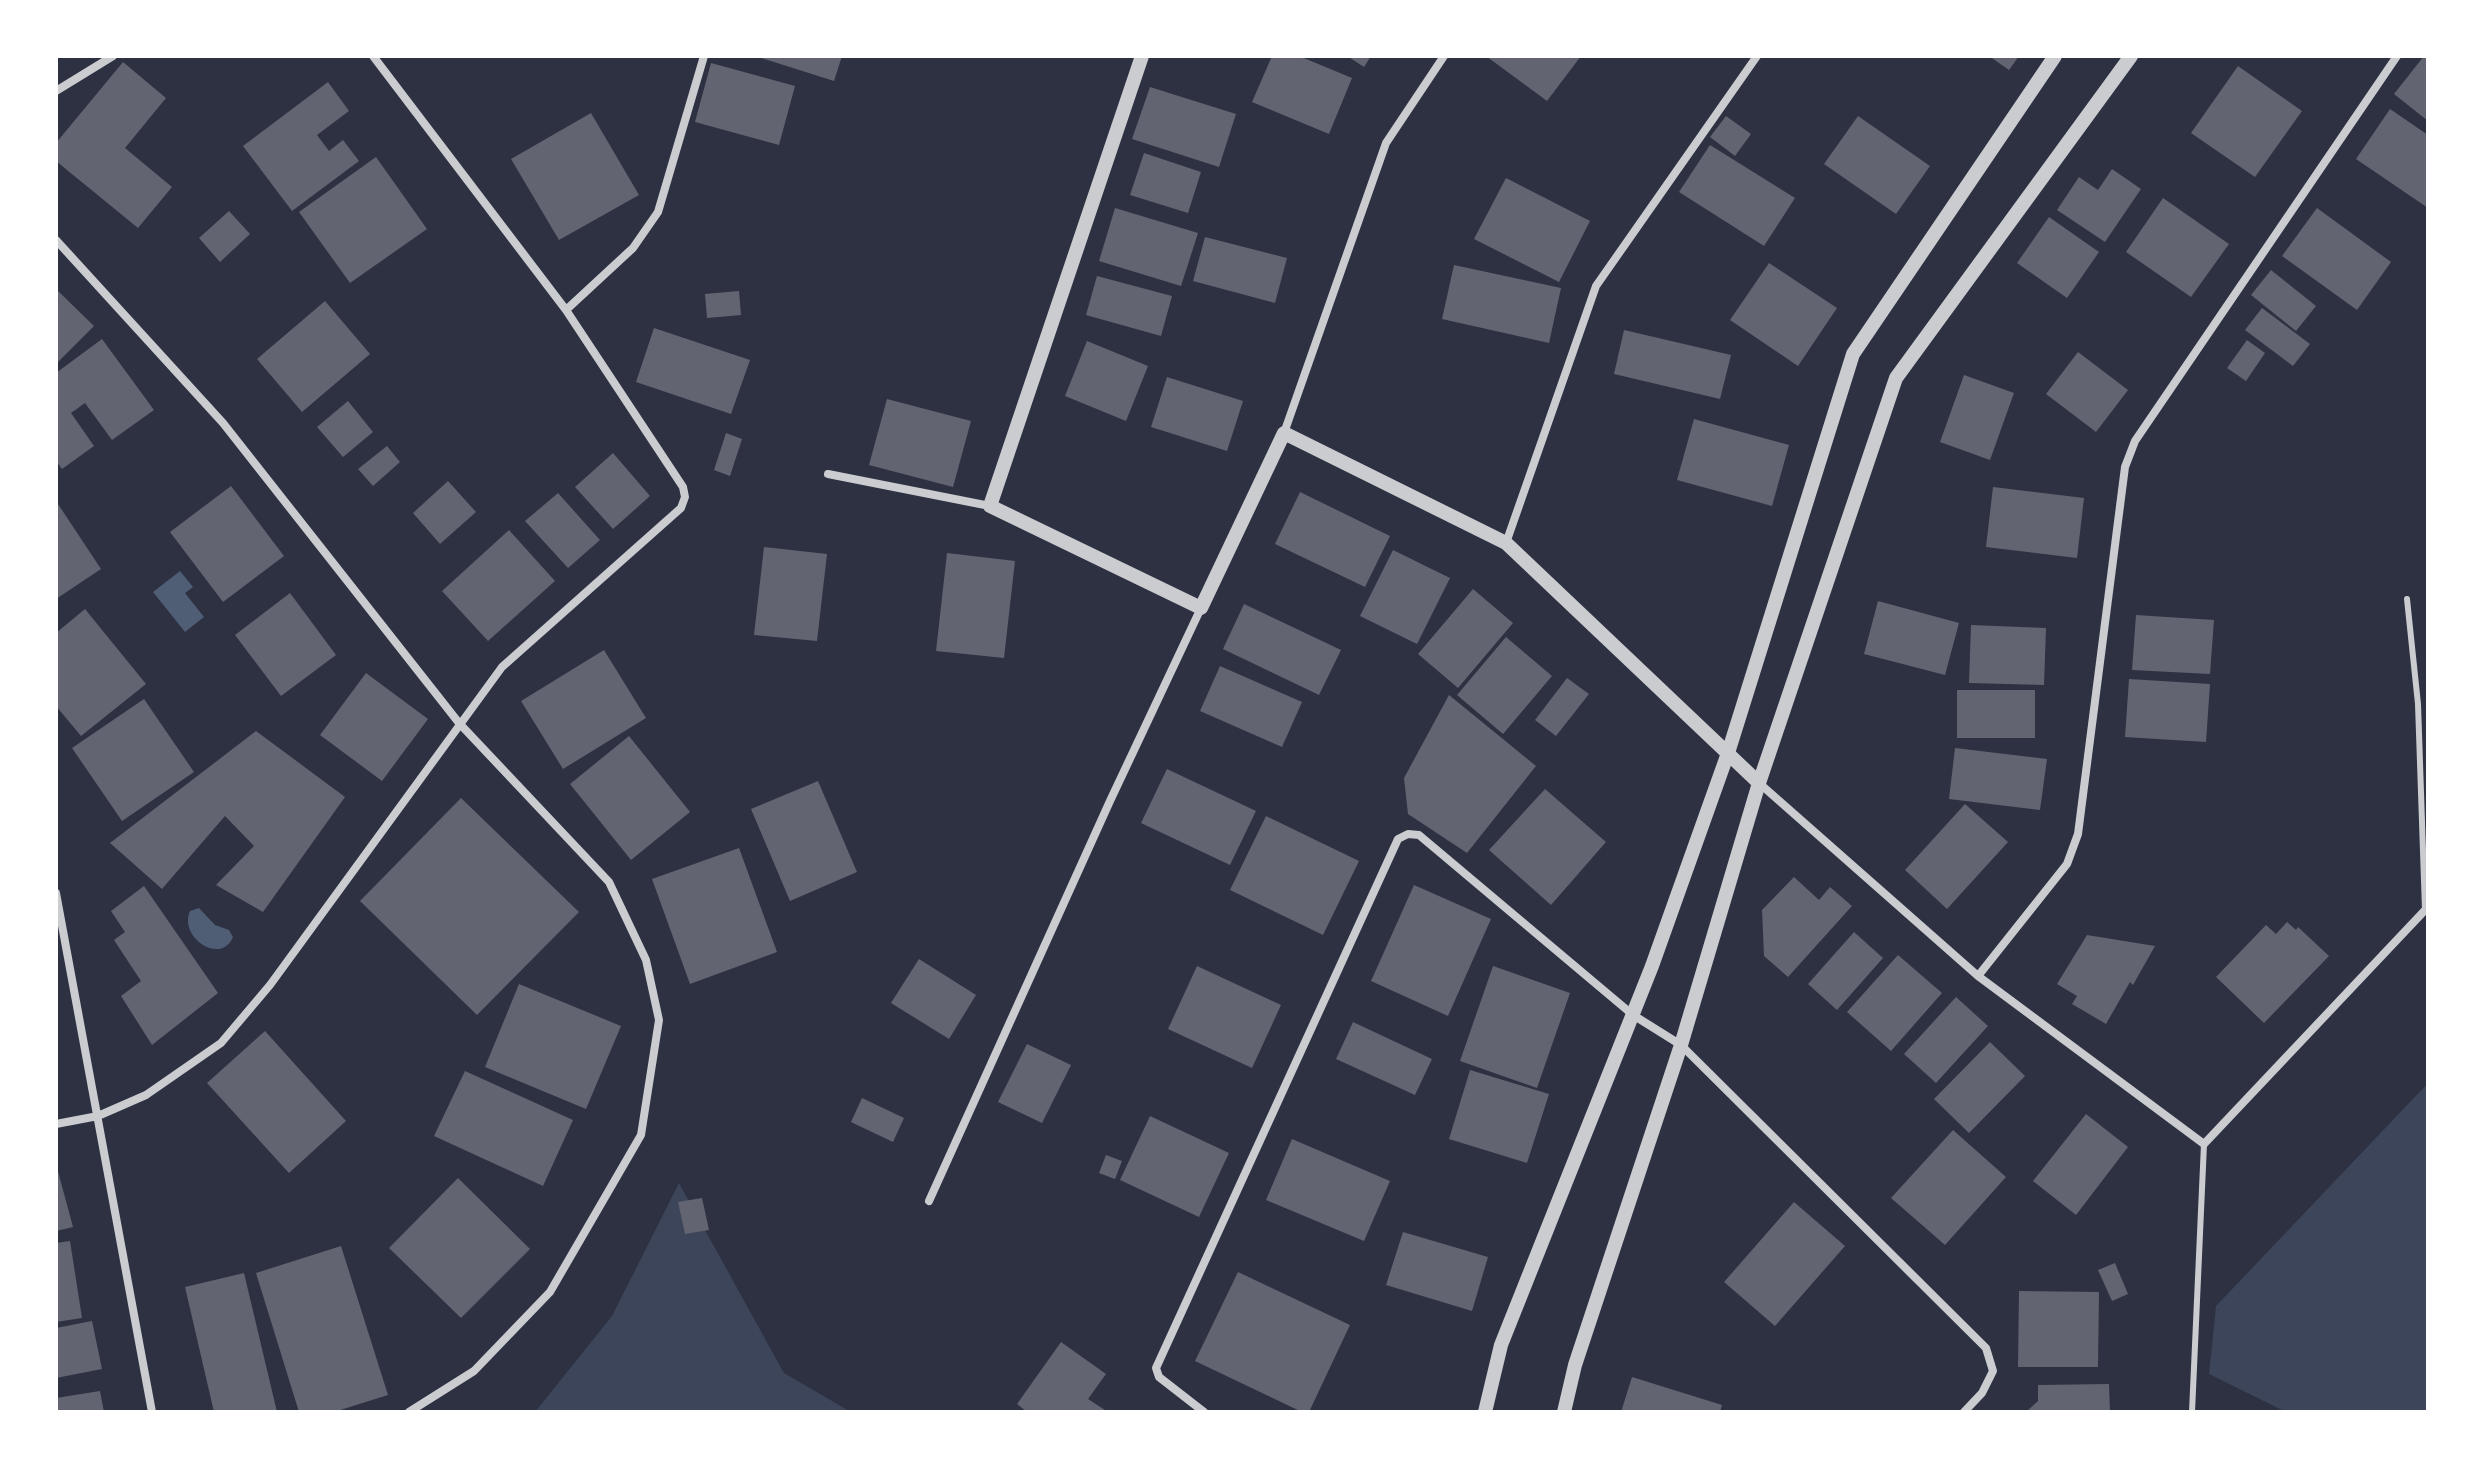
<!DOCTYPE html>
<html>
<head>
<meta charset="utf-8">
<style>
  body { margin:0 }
  #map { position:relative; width:2484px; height:1468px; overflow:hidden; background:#2d3142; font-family:Figtree,sans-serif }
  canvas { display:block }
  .frame { position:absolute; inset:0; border:58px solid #fff; pointer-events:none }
</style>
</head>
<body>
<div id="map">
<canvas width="2484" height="1468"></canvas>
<div class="frame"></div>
</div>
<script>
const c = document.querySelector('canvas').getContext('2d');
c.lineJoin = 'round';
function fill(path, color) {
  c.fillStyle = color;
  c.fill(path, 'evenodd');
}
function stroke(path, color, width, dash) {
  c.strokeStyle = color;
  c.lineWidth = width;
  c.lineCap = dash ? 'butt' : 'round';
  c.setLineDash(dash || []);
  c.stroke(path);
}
fill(new Path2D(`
  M2428,1083V1412H2286L2209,1374L2216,1306Z
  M679,1183L784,1373L851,1412H535L612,1316Z`), '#3c4559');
fill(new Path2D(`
  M180,571L193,587L185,593L204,617L185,632L153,592Z
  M199,908L215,925L229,930L233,937C221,966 178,937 190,911Z`), '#4f5d75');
fill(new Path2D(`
  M755,56H842L834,81Z
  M1272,56H1299L1352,78L1329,134L1252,102Z
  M1347,56H1371L1364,67Z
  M1486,56H1581L1547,101Z
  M1989,56H2019L2009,70Z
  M2424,56H2428V121L2394,94Z
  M123,62L166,98L125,148L172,187L138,228L56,161V143Z
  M711,63L795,86L779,145L695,122Z
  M2238,66L2302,111L2255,177L2191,133Z
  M328,82L349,111L317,135L329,151L343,140L359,161L292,211L243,146Z
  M1150,87L1236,114L1219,167L1132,139Z
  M2390,109L2428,135V208L2356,159Z
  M591,113L639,195L559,240L511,159Z
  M1726,116L1751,134L1735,156L1710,137Z
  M1858,116L1930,166L1896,214L1824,164Z
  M1710,145L1795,198L1764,246L1679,192Z
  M1144,153L1201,172L1188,213L1130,195Z
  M376,157L427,229L350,283L299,212Z
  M2112,169L2141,189L2105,242L2057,210L2079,177L2098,190Z
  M1506,178L1590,221L1559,282L1474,239Z
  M2163,198L2229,244L2191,297L2126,252Z
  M1115,208L1198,233L1181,286L1099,261Z
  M2317,208L2391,262L2357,310L2282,256Z
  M229,211L250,234L220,262L199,238Z
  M2049,217L2099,252L2067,298L2017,263Z
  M1205,237L1287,258L1275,303L1193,281Z
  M1769,263L1837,308L1798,366L1730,320Z
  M1454,265L1561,288L1549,343L1442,319Z
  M2271,270L2316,306L2296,331L2251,295Z
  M1097,276L1172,296L1161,336L1086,315Z
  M56,289L94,326L56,364Z
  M739,291L741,315L707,318L705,294Z
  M325,301L370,354L302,412L257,359Z
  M2262,308L2310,344L2293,366L2245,330Z
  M654,328L750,360L731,414L636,382Z
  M1624,330L1731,355L1720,399L1614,374Z
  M102,339L154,410L112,440L85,403L71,413L94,446L62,469L56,461V373Z
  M2247,340L2265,353L2246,381L2227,368Z
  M1087,341L1148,366L1126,421L1065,396Z
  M2078,352L2128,390L2096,432L2046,394Z
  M1964,375L2014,393L1990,460L1940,442Z
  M1167,377L1243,401L1227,451L1151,427Z
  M887,399L971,421L953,487L869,465Z
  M348,401L373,432L343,457L317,427Z
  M1694,419L1789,445L1772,506L1677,480Z
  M726,433L742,439L730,476L714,470Z
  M387,446L400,462L373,486L358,469Z
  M613,453L650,496L613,529L575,487Z
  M448,481L476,512L440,544L413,513Z
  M231,486L284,556L223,602L170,532Z
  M1993,487L2084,498L2077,558L1986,547Z
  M1300,492L1390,536L1365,587L1275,544Z
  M558,493L600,540L568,568L525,521Z
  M56,501L101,569L56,599Z
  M509,530L555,581L488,641L442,591Z
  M764,547L827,554L817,641L754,635Z
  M1393,550L1450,578L1417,644L1360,616Z
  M947,553L1015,561L1004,658L936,651Z
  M1473,589L1513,623L1458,688L1418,654Z
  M290,593L336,655L281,696L235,635Z
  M1878,601L1959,623L1945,675L1864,654Z
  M1244,604L1341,650L1319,695L1223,649Z
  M85,609L146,684L81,736L56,706V633Z
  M2136,615L2214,620L2210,674L2132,670Z
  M1971,625L2046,628L2044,685L1969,683Z
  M1506,637L1552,676L1503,734L1457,695Z
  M604,650L646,718L563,769L521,701Z
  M1220,666L1302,702L1282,747L1200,711Z
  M366,673L428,719L382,781L320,735Z
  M1567,678L1589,694L1556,736L1535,720Z
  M2129,679L2210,684L2206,742L2125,737Z
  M1957,690H2035V738H1957Z
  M1449,695L1536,766L1467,853L1408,814L1404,778Z
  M144,699L194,772L122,821L72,748Z
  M256,731L345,797L263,912L216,885L254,846L225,816L162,889L110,843Z
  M629,736L690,812L631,860L570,784Z
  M1955,748L2047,759L2040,810L1949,799Z
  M1167,769L1256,811L1230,865L1141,823Z
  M818,781L857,872L790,901L751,809Z
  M1545,789L1606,842L1551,905L1489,850Z
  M461,798L579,912L477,1015L360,901Z
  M1965,804L2008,842L1947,909L1905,870Z
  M1266,816L1359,861L1323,935L1230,890Z
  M739,848L777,952L690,984L652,879Z
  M1794,877L1819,900L1830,887L1852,906L1788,977L1764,956L1762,910Z
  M1414,885L1491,919L1448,1016L1371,981Z
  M144,886L218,993L152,1045L121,996L141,981L114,940L125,932L111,911Z
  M2287,922L2296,930L2298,927L2329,956L2264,1023L2216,977L2266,925L2276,934Z
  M1854,932L1883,958L1837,1010L1808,984Z
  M2087,935L2155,946L2133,985L2130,982L2106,1024L2072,1004L2077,996L2057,984Z
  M1898,955L1942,993L1891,1051L1847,1012Z
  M919,959L976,995L949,1039L891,1003Z
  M1197,966L1281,1005L1252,1068L1168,1029Z
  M1493,966L1570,993L1537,1088L1460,1061Z
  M519,984L621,1026L586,1109L485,1067Z
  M1956,997L1988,1026L1936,1083L1904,1054Z
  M1353,1022L1432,1059L1415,1095L1336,1059Z
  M265,1031L346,1121L289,1173L207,1083Z
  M1990,1042L2025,1076L1969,1133L1934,1099Z
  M1027,1044L1071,1065L1042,1123L998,1102Z
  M1470,1070L1549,1094L1527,1163L1449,1139Z
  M465,1071L573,1120L543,1186L434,1136Z
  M862,1098L904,1118L893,1142L851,1122Z
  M2086,1114L2128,1147L2076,1215L2033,1181Z
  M1150,1116L1229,1153L1199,1217L1120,1180Z
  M1953,1130L2006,1177L1945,1245L1891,1198Z
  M1292,1139L1390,1181L1364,1241L1266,1200Z
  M1106,1155L1122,1161L1115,1179L1099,1173Z
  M56,1164L73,1227L56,1231Z
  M458,1178L530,1249L461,1318L389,1248Z
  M702,1198L709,1230L685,1234L678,1202Z
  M1794,1202L1845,1246L1775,1326L1724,1282Z
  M1403,1232L1488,1257L1472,1311L1386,1285Z
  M70,1241L82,1318L56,1322V1243Z
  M341,1246L388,1395L334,1412H299L256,1273Z
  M2115,1263L2128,1294L2112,1301L2098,1270Z
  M1238,1272L1350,1325L1309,1412H1302L1195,1361Z
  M244,1273L277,1412H214L185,1287Z
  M2019,1291L2099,1292L2098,1367H2018Z
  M92,1321L102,1369L56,1378V1328Z
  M1061,1342L1106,1374L1088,1399L1108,1412H1027L1017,1404Z
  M1632,1377L1722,1405L1720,1412H1621Z
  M2109,1384L2110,1412H2026L2038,1401V1385Z
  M100,1391L104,1412H56V1398Z`), '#626471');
stroke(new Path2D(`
  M2407,599L2418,704L2425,910
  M2192,1412L2204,1144`), '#caccd0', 6);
stroke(new Path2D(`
  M56,91L113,56
  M56,240L223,423L459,723L609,882L646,960L659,1020L641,1135L550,1292L474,1371L409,1412
  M566,310L633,248L658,212L704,56
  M1284,433L1386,143L1444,56
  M828,474L990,506
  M1506,543L1596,286L1757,56
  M1759,783L1978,976L2204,1144L2428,907
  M56,893L152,1412
  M1978,976L2067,864L2078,834L2125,467L2135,441L2397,56
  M56,1124L98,1116L146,1095L221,1043L270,985L502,667L681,508L685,497L683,487L566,310L373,56
  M929,1201L1110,801L1201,608
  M1204,1412L1159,1377L1156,1368L1398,839L1408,834L1419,835L1633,1015L1681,1045L1986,1348L1993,1371L1982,1393L1964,1412`), '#caccd0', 8);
stroke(new Path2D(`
  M1142,56L990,506L1201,608L1284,433L1506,543L1759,783
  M1485,1412L1501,1345L1652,966L1728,753L1853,354L2055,56
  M1564,1412L1575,1365L1681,1045L1759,783L1896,378L2131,56`), '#caccd0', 14);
</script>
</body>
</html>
